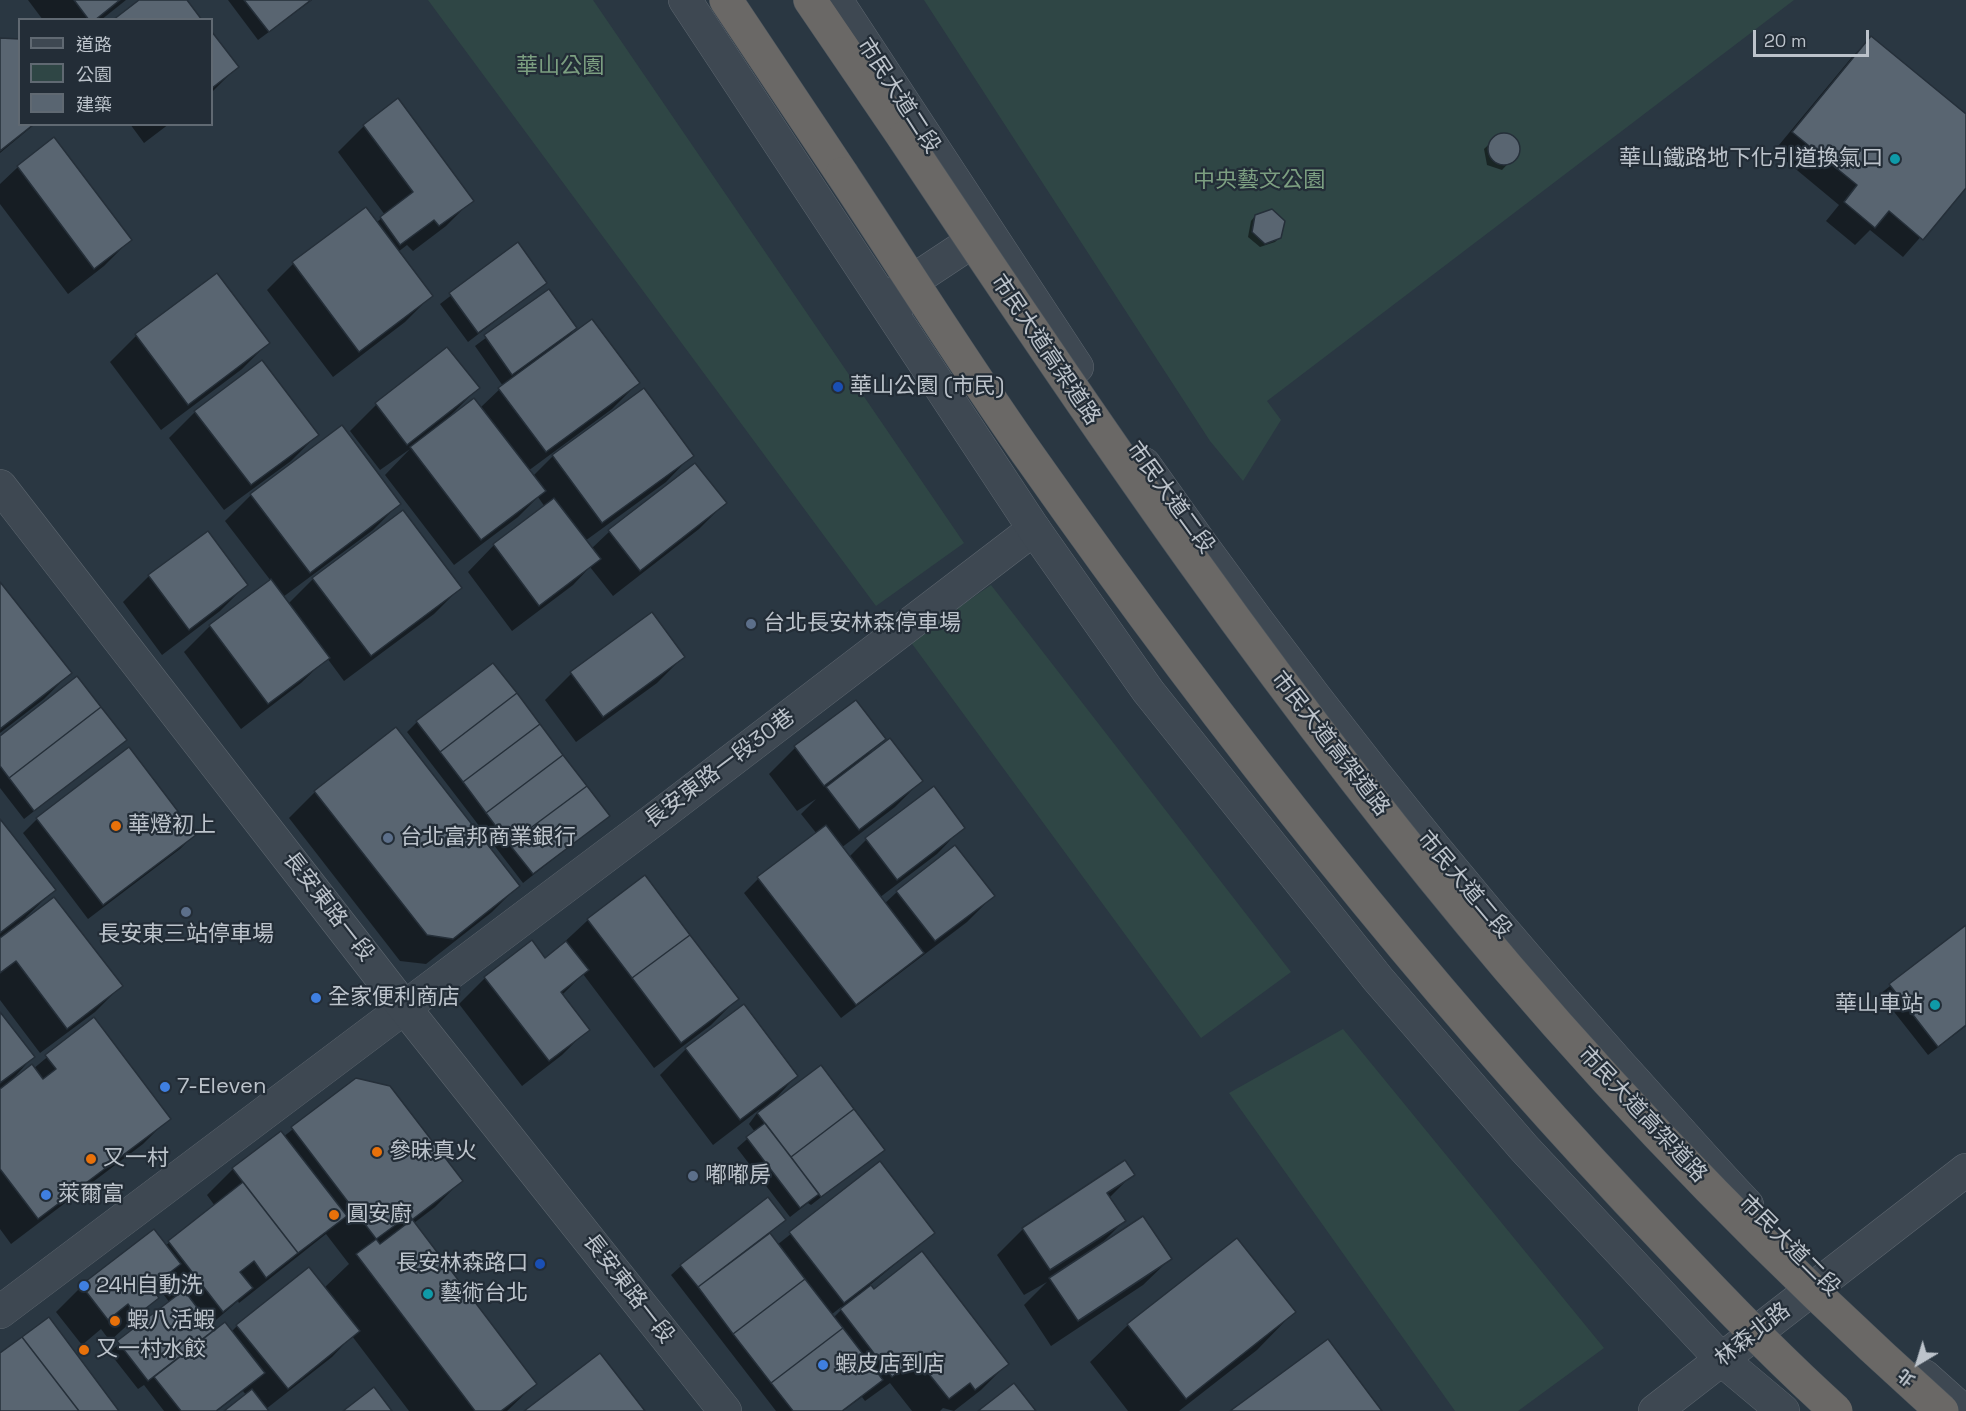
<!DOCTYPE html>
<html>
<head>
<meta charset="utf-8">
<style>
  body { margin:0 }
  #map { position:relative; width:1966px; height:1411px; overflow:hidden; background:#2a3742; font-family:"Space Grotesk","Noto Sans TC",sans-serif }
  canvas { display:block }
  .legend { position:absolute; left:18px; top:18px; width:195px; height:108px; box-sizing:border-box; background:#232d37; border:2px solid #606972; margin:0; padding:8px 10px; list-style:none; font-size:18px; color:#bcc3cb }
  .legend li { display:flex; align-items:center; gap:12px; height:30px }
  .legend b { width:30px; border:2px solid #606972 }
  .north { position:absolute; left:1888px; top:1333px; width:60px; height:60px; -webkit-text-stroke:4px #232d37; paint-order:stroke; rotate:218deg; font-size:16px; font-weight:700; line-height:24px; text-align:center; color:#bcc3cb }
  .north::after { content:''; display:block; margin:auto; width:21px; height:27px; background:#bcc3cb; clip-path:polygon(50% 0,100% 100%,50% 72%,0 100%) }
  .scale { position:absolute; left:1753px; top:30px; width:116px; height:27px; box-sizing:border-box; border:3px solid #bcc3cb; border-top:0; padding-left:8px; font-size:18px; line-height:21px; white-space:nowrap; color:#bcc3cb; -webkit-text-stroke:4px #232d37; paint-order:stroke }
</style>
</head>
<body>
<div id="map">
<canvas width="1966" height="1411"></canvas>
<ul class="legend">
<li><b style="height:8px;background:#3e4852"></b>道路</li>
<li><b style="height:16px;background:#2f4645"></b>公園</li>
<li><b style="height:16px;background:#596571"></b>建築</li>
</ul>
<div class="north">北</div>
<div class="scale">20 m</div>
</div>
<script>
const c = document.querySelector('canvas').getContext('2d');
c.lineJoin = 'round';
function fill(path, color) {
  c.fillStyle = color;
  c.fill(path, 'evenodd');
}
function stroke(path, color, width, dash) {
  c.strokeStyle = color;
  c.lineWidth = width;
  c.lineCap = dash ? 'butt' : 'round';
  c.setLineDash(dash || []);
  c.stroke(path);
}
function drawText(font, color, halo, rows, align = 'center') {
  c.font = font + ' "Space Grotesk","Noto Sans TC",sans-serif';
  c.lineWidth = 4.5;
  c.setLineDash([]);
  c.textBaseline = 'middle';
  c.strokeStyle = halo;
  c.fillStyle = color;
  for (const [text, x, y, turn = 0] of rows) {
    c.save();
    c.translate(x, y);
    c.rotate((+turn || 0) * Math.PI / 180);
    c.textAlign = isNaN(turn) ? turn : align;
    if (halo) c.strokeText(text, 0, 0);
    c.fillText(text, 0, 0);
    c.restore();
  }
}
fill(new Path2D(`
  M428,0H593L964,543L876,606Z
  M924,0H1794L1267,401L1281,420L1243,481L1210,441Z
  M991,585L1291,972L1201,1038L910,641Z
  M1343,1029L1604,1348L1518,1411H1455L1229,1093Z`), '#2f4645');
fill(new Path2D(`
  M28,0H126L101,20H43Z
  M228,0H312L258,40Z
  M212,34L237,67L212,92Z
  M1871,38L1966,116V185L1903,257L1870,230L1855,245L1826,221L1839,205L1774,151L1852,57Z
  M0,40L20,124H35L0,153Z
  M130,124H169L144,143Z
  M364,126L472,200L446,226L413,251L407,245L398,252L431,296L405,322L333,377L267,290L293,264L376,223L385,215L338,152Z
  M1501,133L1516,138L1519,152L1502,170L1487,165L1484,149Z
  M18,167L130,240L104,266L68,294L0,204V184Z
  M1255,216L1280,237L1275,242L1260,247L1248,237L1251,221Z
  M517,245L545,283L468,342L440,304Z
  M549,291L575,328L567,339L638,383L612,409L528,471L532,477L553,456L644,390L692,455L666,482L585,541L591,549L609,532L695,465L725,503L699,529L613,596L590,567L573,585L512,631L468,572L494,545L545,507L538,497L518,517L454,565L385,475L410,449L380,470L350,431L376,405L478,388L449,417L480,408L503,386L475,346Z
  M136,336L268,343L242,369L161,430L110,362Z
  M195,412L317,435L291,461L224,510L169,438Z
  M251,495L399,504L373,530L283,597L288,604L313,579L460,588L434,614L344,681L327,658L301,683L241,729L184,652L210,626L271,581L225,521Z
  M149,576L246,585L220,611L162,655L123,602Z
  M0,584L70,673L44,699L0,733Z
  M683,657L657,683L576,742L545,700L571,674Z
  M856,702L884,739L869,753L921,781L895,807L841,848L848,858L866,840L963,827L937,854L879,898L884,904L897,892L993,896L967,922L841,1018L744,893L758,879L817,834L801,814L816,799L797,811L769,774L795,748Z
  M417,722L608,816L523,883L407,732Z
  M0,737L125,740L24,819L0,788Z
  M315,792L518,886L492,912L426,964L400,961L289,818Z
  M37,819L194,835L180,849L88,919L23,833Z
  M0,821L54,890L26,917L121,986L95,1012L40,1053L0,1000Z
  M644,877L737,999L711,1025L654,1068L583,974L562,995L588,1029L562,1055L522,1086L459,1004L485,978L545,960L588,920Z
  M1966,926V1026L1928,1055L1880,994Z
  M0,1014L33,1057L7,1085L33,1069L93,1019L169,1118L143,1144L11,1244L0,1229Z
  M686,1049L796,1076L768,1107L883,1149L811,1205L808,1203L790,1217L737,1148L755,1132L749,1124L760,1109L713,1145L660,1075Z
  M356,1080L461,1181L435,1207L414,1223L535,1384L507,1411H409L352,1336L332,1357L266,1409L267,1411H226L246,1395L243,1391L217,1411H164L144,1385L138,1389L109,1352L170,1303L157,1286L152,1291L157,1298L110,1341L101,1329L82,1345L56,1312L82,1286L165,1246L215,1206L207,1195L233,1169L283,1137ZM326,1234L349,1264L324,1288L237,1326L231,1332H214L209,1326L238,1301L239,1303Z
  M880,1163L933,1233L870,1285L873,1291L1007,1364L981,1390L954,1411L943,1408L940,1411H912L890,1383L865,1401L862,1397L843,1411H776L671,1275L681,1266L774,1229L768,1234L777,1245ZM841,1307L843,1308L833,1318L831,1315Z
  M1133,1174L1109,1198L1125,1220L1102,1243L1170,1259L1143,1285L1051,1346L1024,1305L1047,1282L1024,1295L997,1255L1023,1229Z
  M1294,1312L1257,1350L1179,1411H1128L1090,1362L1128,1325Z`), '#0007');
const building = new Path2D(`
  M74,0H120L95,20H89Z
  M139,0H187L202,20H113Z
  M244,0H311L269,32Z
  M212,32L239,67L212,88Z
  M1871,36L1966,114V188L1923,240L1889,211L1875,228L1844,202L1857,185L1792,132Z
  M0,38L20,39V124H34L0,151Z
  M398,98L474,201L439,226L434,220L400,245L380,217L413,192L363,125Z
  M1488 149a16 16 0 1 1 32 0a16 16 0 1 1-32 0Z
  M54,137L132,240L94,269L17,166Z
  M366,207L433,296L359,352L292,262Z
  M1272,209L1285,221L1281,238L1265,244L1252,232L1255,215Z
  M518,242L547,283L478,333L449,293Z
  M217,273L270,343L188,405L135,334Z
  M549,289L577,328L512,375L484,335Z
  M592,319L640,383L546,452L498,388Z
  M447,347L480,388L407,445L375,403Z
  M262,360L319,435L251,485L194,411Z
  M644,388L694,456L602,523L552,455Z
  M474,398L546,491L481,540L410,447Z
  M342,425L401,504L310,573L250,494Z
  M695,463L727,503L640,571L608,530Z
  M554,498L601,559L539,606L493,544Z
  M403,510L462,588L371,656L312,578Z
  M208,531L248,585L189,630L148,575Z
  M271,579L330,658L268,704L209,625Z
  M0,582L72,673L0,729Z
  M652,612L685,657L603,717L570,672Z
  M493,663L517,693L440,752L416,721Z
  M77,676L101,707L9,778L0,766V736Z
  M517,693L540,724L463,782L440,752Z
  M856,700L886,739L824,786L794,746Z
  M101,707L127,740L34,811L9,778Z
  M540,724L563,755L486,813L463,782Z
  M396,727L520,886L453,939L427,935L314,791Z
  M890,738L923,781L859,830L826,787Z
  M129,747L196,835L103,905L36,818Z
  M563,755L587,786L509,844L486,813Z
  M587,786L610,816L533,874L509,844Z
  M934,786L965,828L897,880L865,838Z
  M0,819L56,890L0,933Z
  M826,825L924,953L856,1005L757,877Z
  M955,845L995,896L935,941L896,891Z
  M645,875L690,935L632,978L587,919Z
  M54,897L123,986L67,1029L16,961L0,973V938Z
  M1966,925V1025L1938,1047L1889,984Z
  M690,935L739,999L681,1043L632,978Z
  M532,940L545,958L566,941L589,970L561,992L590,1030L549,1061L484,977Z
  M744,1004L798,1076L740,1120L685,1048Z
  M0,1012L35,1057L0,1083Z
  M94,1017L171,1119L38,1219L0,1169V1089L32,1064L43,1079L56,1069L45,1055Z
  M821,1065L854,1109L791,1157L757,1113Z
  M356,1078L390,1086L463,1181L380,1244L291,1127Z
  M854,1109L885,1150L821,1197L791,1157Z
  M765,1123L819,1194L800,1208L746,1137Z
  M281,1131L347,1216L298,1253L232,1168Z
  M1125,1160L1135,1175L1107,1193L1126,1221L1050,1270L1022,1228Z
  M880,1161L935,1233L844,1303L789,1232Z
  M243,1182L298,1253L266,1278L254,1261L240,1272L253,1288L223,1312L168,1241Z
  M768,1197L786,1220L698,1287L680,1265Z
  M409,1215L537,1384L501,1411H475L356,1254Z
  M1143,1216L1172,1259L1078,1321L1049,1278Z
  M154,1229L181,1264L151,1287L159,1298L136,1316L128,1304L108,1320L81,1285Z
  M770,1233L805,1279L733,1334L698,1287Z
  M1237,1238L1296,1312L1186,1399L1127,1324Z
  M922,1251L1009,1364L975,1390L970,1383L949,1399L916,1358L892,1377L840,1309L871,1285L874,1289Z
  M309,1267L360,1331L288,1389L236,1325Z
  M805,1279L843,1328L771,1383L733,1334Z
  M184,1290L214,1330L148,1381L117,1341Z
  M49,1317L119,1411H79L22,1337Z
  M225,1322L265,1373L216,1411H181L154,1377Z
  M843,1328L883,1380L842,1411H793L771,1383Z
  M22,1337L79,1411H0V1353Z
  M1328,1339L1382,1411H1230Z
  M600,1353L645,1411H524Z
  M1014,1383L1036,1411H978Z
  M374,1387L392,1411H343Z
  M252,1389L269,1411H224Z`);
fill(building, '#596571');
stroke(building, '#252f39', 1.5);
const minor = new Path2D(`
  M0,1312L655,819L1034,529`);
const tertiary = new Path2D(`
  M685,0L1034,529L1148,691L1378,979L1524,1148L1721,1359L1783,1411
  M836,0L1077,367
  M901,302L899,290L976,239L995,253
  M1144,464C1291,674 1450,875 1621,1066C1663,1112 1704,1160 1747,1205
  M0,486L404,1007L725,1411
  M1924,1376L1963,1411
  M1655,1411L1966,1170`);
const trunk = new Path2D(`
  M726,0L842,174
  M810,0L904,138`);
stroke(minor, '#5d666f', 34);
stroke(tertiary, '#5d666f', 34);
stroke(trunk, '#49535c', 34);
stroke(minor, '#3e4852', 33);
stroke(tertiary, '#3e4852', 33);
stroke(trunk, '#6a6866', 33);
const trunkBridge = new Path2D(`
  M904,138C1093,423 1286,707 1508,968C1642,1125 1788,1273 1942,1411
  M842,174C905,269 966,367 1032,460C1214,719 1411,970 1628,1201C1695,1272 1763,1345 1836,1411`);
stroke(trunkBridge, '#49535c', 34, []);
stroke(trunkBridge, '#6a6866', 33);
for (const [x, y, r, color] of [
  [1895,159,6,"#0f9aa8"],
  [838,387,6,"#1a4fb4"],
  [751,624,6,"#5c6f8a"],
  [116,826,6,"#e8710a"],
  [388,838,6,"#5c6f8a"],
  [186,912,6,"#5c6f8a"],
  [316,998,6,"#3f7fe0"],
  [1935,1005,6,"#0f9aa8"],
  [165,1087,6,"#3f7fe0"],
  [377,1152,6,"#e8710a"],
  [91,1159,6,"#e8710a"],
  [693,1176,6,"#5c6f8a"],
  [46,1195,6,"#3f7fe0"],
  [334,1215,6,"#e8710a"],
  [540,1264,6,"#1a4fb4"],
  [84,1286,6,"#3f7fe0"],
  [428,1294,6,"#0f9aa8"],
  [115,1321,6,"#e8710a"],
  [84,1350,6,"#e8710a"],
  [823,1365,6,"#3f7fe0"]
]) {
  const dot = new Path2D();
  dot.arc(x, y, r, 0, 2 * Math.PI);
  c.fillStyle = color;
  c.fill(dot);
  stroke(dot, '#232d37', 2);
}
drawText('22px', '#7c9f81', '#232d37', [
  ["華山公園",560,67],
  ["中央藝文公園",1259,181]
]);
drawText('22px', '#bcc3cb', '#232d37', [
  ["市民大道二段",898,96,57],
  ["市民大道高架道路",1045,350,56],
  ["市民大道二段",1170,498,54],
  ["市民大道高架道路",1330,744,52],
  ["長安東路一段30巷",720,769,-37],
  ["市民大道二段",1464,885,50],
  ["長安東路一段",328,907,52],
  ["市民大道高架道路",1642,1115,47],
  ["市民大道二段",1789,1246,45],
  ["長安東路一段",628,1289,52],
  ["林森北路",1753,1335,-38]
]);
drawText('22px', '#bcc3cb', '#232d37', [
  ["華山鐵路地下化引道換氣口",1883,159,"right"],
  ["華山公園 (市民)",850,387],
  ["台北長安林森停車場",763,624],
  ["華燈初上",128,826],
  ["台北富邦商業銀行",400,838],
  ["長安東三站停車場",186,935,"center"],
  ["全家便利商店",328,998],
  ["華山車站",1923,1005,"right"],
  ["7-Eleven",177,1087],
  ["參昧真火",389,1152],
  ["又一村",103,1159],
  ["嘟嘟房",705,1176],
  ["萊爾富",58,1195],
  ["圓安廚",346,1215],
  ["長安林森路口",528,1264,"right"],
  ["24H自動洗",96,1286],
  ["藝術台北",440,1294],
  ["蝦八活蝦",127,1321],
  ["又一村水餃",96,1350],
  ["蝦皮店到店",835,1365]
], 'left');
</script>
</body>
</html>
